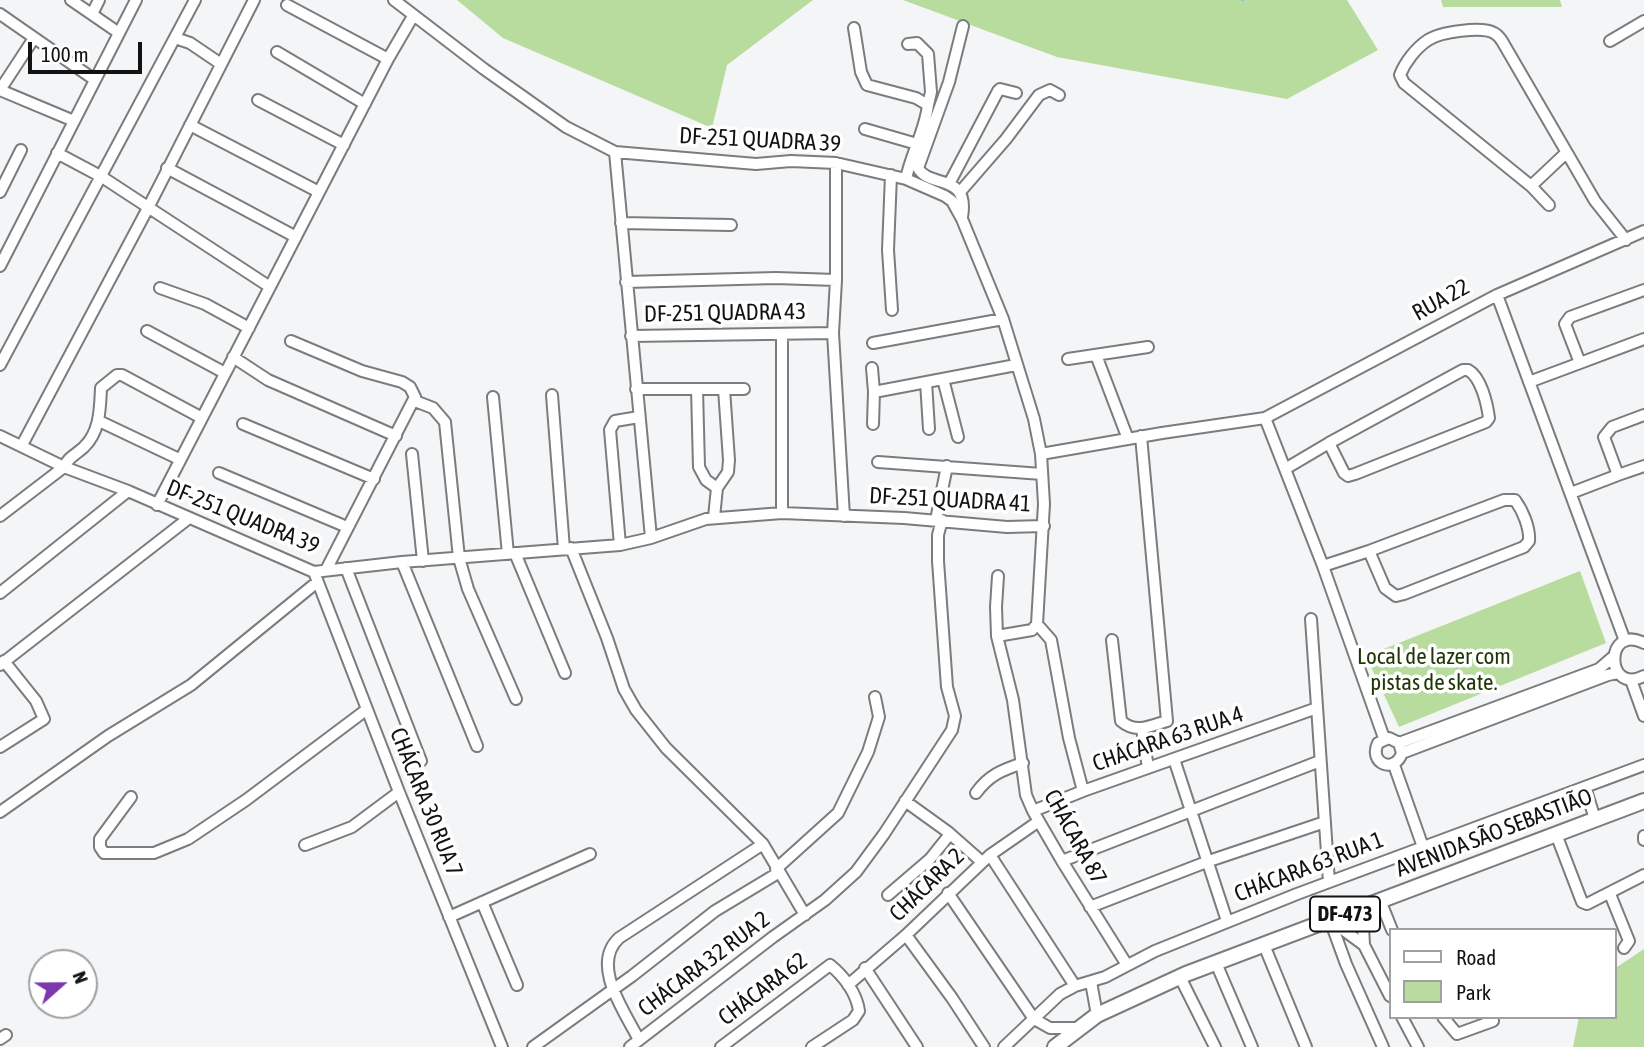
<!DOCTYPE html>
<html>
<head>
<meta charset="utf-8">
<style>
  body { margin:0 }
  #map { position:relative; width:1644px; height:1047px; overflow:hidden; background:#f3f5f7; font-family:"Asap Condensed",sans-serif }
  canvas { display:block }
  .legend { position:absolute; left:1389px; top:928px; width:228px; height:91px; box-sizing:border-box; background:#fff; border:2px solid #a0a0a1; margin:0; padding:9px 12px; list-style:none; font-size:21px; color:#121213 }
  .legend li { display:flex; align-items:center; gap:14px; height:35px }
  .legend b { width:35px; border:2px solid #a0a0a1 }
  .north { position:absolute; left:28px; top:949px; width:70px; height:70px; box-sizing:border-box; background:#fff; border:2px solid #a0a0a1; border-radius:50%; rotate:69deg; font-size:19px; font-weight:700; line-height:28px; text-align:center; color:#121213 }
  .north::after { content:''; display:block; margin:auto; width:24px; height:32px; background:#7b39ad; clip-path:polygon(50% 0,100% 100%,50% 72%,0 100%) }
  .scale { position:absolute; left:28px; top:42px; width:114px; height:32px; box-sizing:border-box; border:4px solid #121213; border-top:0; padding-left:9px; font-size:21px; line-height:24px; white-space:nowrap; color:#121213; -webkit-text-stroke:5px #fff; paint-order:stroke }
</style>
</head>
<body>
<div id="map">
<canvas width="1644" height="1047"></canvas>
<ul class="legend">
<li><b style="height:9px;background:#fff"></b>Road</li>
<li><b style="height:19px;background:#b8dc9d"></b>Park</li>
</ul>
<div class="north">N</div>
<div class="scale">100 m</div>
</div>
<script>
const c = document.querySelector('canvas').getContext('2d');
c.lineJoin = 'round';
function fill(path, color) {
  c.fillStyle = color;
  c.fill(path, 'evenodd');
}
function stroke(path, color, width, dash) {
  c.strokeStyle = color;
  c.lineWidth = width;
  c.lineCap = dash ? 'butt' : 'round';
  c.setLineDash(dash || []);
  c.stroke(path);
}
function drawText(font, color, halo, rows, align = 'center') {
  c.font = font + ' "Asap Condensed",sans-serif';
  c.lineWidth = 7;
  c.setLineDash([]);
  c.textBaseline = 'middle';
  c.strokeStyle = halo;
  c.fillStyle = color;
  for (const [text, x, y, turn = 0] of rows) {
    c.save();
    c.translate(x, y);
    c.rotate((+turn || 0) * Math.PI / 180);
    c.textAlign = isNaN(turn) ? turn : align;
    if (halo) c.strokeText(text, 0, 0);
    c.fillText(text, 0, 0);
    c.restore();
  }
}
fill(new Path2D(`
  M457,0H813L727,65L712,128L503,38Z
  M903,0H1347L1378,50L1287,99L1057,57Z
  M1441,0H1560L1562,7H1443Z
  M1580,571L1606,643L1399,727L1366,656Z
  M1644,949V1047H1573L1579,1017H1614V969Z`), '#b8dc9d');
stroke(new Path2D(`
  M1242,0H1243`), '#6ad0ed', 2.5);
const minor = new Path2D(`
  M71,0L119,33
  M394,0L484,69L566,127L615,152L756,164L791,161L836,163L906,179L945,196L952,201L962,219L1003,319L1034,419L1041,454L1044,504L1037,624
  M287,5L388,59
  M0,14L95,80
  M92,14L99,0
  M854,28L861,72L867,85L916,98L928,105C925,131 911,154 906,179
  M175,38L190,43L221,64
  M1610,41L1644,21
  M908,44L917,43L928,54L931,92L928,105
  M277,52L365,104
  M0,90L74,121
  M0,90L34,38
  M258,100L344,145
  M190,125L319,192
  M865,129L917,144
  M615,152L651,538
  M57,153L102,177L270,287
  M836,163V280L833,333L844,516
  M167,168L296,237
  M891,175L888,250L892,310
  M949,184L998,91L1000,89L1016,93
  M1531,186L1566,153
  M0,192L21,150
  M960,192L1006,139L1039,95L1050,90L1059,95
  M1549,205L1531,186L1404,83L1400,75C1405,62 1416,48 1428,40C1440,32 1482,26 1494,33C1498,35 1500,38 1502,41L1595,201L1626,240
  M962,217C970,172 929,189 918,168L949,82L963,26
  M621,223L731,225
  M0,266L136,0
  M626,282L776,278L836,280
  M160,288L205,304L249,328
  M1644,290L1570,317L1565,324L1580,363L1644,339
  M1497,295L1625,641
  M147,331L225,373
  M782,334V513
  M631,336L833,333
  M291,341L362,371L402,382L410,387L415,397L326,570
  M873,343L1003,319
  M1096,355L1128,439
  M233,357L268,380L396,436
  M1068,359L1148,347
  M0,365L195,0
  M872,368L874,392L873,424
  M1463,370H1468C1481,377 1487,403 1489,418L1486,422L1355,474L1348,476L1344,473L1329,443Z
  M943,379L958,437
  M926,382L929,429
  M1529,382L1580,363
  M636,389H744
  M697,389L699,467L706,480L717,488
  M874,392L1016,365
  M552,395L564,549
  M493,397L508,554
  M415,401L433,408L445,422L459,558L468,589L516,699
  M1644,415L1612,427L1604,437L1618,475L1644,466
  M1265,418L1285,469
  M99,421L179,459
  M243,424L374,479
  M0,436L64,467L128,491L314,572L402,562L620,545L651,538L706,519L782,513L904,518L1007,527L1044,526
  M1329,443L1285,469L1323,566L1384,738
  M22,445L148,208L254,0
  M412,454L423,561
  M1041,454L1162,433L1265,418L1497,295L1644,231
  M878,462L1042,474
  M219,473L347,527
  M1571,493L1618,475
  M1504,500H1515C1523,511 1530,528 1529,541L1524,547L1404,594L1396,596L1385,588L1369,551Z
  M157,505L388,59L413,16
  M0,516L64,467C68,457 77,454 84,447C100,432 100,409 101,388L117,375H122L202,418
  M714,517L717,488L728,472L729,460L724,389
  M936,520L947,466
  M620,545L610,430L615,421L639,417
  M571,548L607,638L624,689L636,710L666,748L763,844L805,915
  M515,553L565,673
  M402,562L477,746
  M1323,566L1369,551
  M346,568L421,761
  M314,572L399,792L502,1047
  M998,576L996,607L997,636L1013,700L1026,795L1033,811L1062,861L1127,965
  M0,593L128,491
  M1311,619L1329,882
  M997,636L1032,630L1037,624L1051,640L1069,738L1083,791
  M1112,640L1121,721C1136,734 1150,726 1167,721L1141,436
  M1644,643C1604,623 1605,696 1644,676
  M0,665L189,518
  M1631,680L1644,716
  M1142,729L1148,768
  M1399,743L1599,669L1614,656
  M0,747L44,719L36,701L4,661
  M1402,753L1399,743L1389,738L1378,743C1368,764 1395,774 1402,753L1608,675L1618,673
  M1174,759L1227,921
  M1394,765L1423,847
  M1585,787L1595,819
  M976,793C989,775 1002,770 1023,763
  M131,797L100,839V847L104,853H154L188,839L246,800L366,710
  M905,801L948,832L982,862
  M1033,811L1083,791L1317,708
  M0,812L108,736L191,685L316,583
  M1556,834L1582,902L1587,904L1644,875
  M1644,836V840
  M305,845L352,827L399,792
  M990,855L1075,986
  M1062,861L1320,761
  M776,869L838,813L868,752L879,717L875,697
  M948,893L1034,1019L1050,1028H1079
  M1610,894L1629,941L1624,948
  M888,895L930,859L950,834
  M1380,900L1392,930
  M482,902L517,985
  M1090,907L1209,861L1325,822
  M1362,907L1364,945L1390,996
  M449,917L590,854
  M1330,920L1346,964L1383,1047
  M1330,920L1364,945
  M906,935L952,998L984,1047
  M1264,945L1306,1047
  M1216,963L1252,1047
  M865,968L917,1047
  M1180,977L1215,1047
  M1091,982L1097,1015
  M848,985L906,935L990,855L1039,821
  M1402,1017L1418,1047
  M1443,1017L1457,1034L1493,1021
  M0,1039L6,1035
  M639,1040C625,1012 590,965 619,938L763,844
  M533,1047L632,976L715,911L778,873
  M630,1047L773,937L825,900L856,872L884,834L952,730L955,716L947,687L938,561V535L942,520
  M721,1047L830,965C844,976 857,994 859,1011L853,1020L812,1047
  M1004,1047L1060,994L1075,986L1105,977L1155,951L1297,894L1644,765`);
const major = new Path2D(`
  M1055,1047L1097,1015L1186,974L1644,801`);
stroke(minor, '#7a7c7d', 14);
stroke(major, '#7a7c7d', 18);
stroke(minor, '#fff', 10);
stroke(major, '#fff', 14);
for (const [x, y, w] of [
  [1345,914,70]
]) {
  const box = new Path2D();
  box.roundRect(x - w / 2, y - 17.5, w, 35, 5);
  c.fillStyle = '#fff';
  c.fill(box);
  stroke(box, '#121213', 2);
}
drawText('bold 21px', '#121213', null, [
  ["DF-473",1345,914]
]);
drawText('23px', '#121213', '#fff', [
  ["DF-251 QUADRA 39",760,140,3],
  ["RUA 22",1441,300,-29],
  ["DF-251 QUADRA 43",725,313,-1],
  ["DF-251 QUADRA 41",950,500,3],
  ["DF-251 QUADRA 39",243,517,22],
  ["CHÁCARA 63 RUA 4",1168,739,-19],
  ["CHÁCARA 30 RUA 7",426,802,68],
  ["AVENIDA SÃO SEBASTIÃO",1494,833,-21],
  ["CHÁCARA 87",1075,837,61],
  ["CHÁCARA 63 RUA 1",1309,867,-21],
  ["CHÁCARA 2",927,885,-44],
  ["CHÁCARA 32 RUA 2",704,964,-37],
  ["CHÁCARA 62",763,989,-37]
]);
drawText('23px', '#1f3705', '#fff', [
  ["Local de lazer com",1434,657],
  ["pistas de skate.",1434,683]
]);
</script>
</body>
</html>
